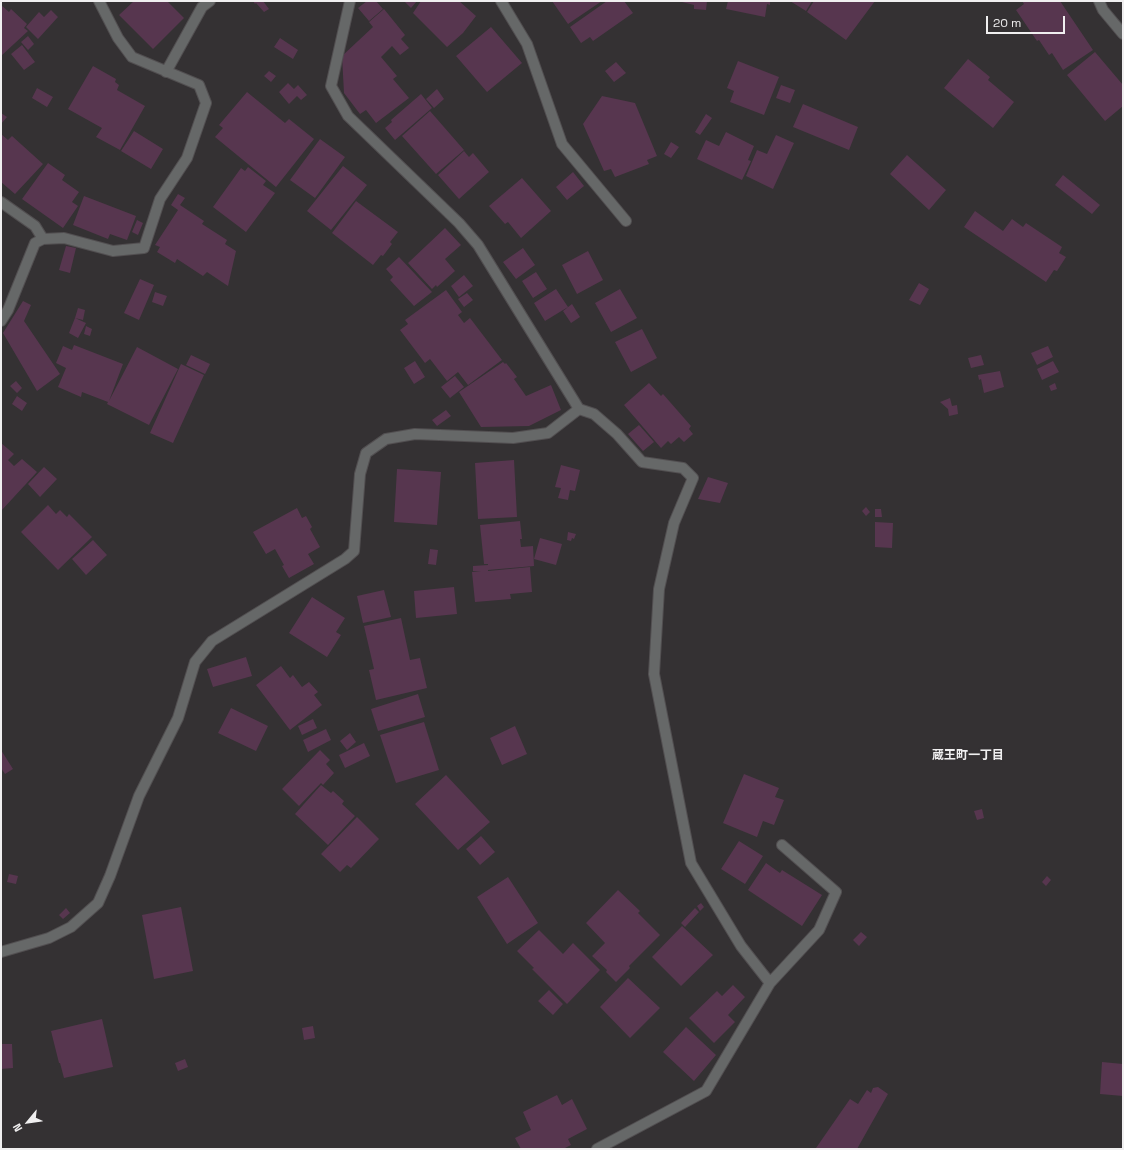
<!DOCTYPE html>
<html>
<head>
<meta charset="utf-8">
<style>
  body { margin:0 }
  #map { position:relative; width:1124px; height:1150px; overflow:hidden; background:#343133; font-family:"Space Grotesk",sans-serif }
  canvas { display:block }
  .frame { position:absolute; inset:0; border:2px solid #f0eff0; pointer-events:none }
  .north { position:absolute; left:8px; top:1102px; width:40px; height:40px; -webkit-text-stroke:3px #343133; paint-order:stroke; rotate:241deg; font-size:11px; font-weight:700; line-height:16px; text-align:center; color:#f0eff0 }
  .north::after { content:''; display:block; margin:auto; width:14px; height:18px; background:#f0eff0; clip-path:polygon(50% 0,100% 100%,50% 72%,0 100%) }
  .scale { position:absolute; left:986px; top:16px; width:79px; height:18px; box-sizing:border-box; border:2px solid #f0eff0; border-top:0; padding-left:5px; font-size:12px; line-height:14px; white-space:nowrap; color:#f0eff0; -webkit-text-stroke:3px #343133; paint-order:stroke }
</style>
</head>
<body>
<div id="map">
<canvas width="1124" height="1150"></canvas>
<div class="frame"></div>
<div class="north">N</div>
<div class="scale">20 m</div>
</div>
<script>
const c = document.querySelector('canvas').getContext('2d');
c.lineJoin = 'round';
function fill(path, color) {
  c.fillStyle = color;
  c.fill(path, 'evenodd');
}
function stroke(path, color, width, dash) {
  c.strokeStyle = color;
  c.lineWidth = width;
  c.lineCap = dash ? 'butt' : 'round';
  c.setLineDash(dash || []);
  c.stroke(path);
}
function drawText(font, color, halo, rows, align = 'center') {
  c.font = font + ' "Space Grotesk","Noto Sans JP",sans-serif';
  c.lineWidth = 3.5;
  c.setLineDash([]);
  c.textBaseline = 'middle';
  c.strokeStyle = halo;
  c.fillStyle = color;
  for (const [text, x, y, turn = 0] of rows) {
    c.save();
    c.translate(x, y);
    c.rotate((+turn || 0) * Math.PI / 180);
    c.textAlign = isNaN(turn) ? turn : align;
    if (halo) c.strokeText(text, 0, 0);
    c.fillText(text, 0, 0);
    c.restore();
  }
}
fill(new Path2D(`
  M134,1H167L184,18L153,49L119,15Z
  M253,1H263L269,9L264,12L256,3L255,4Z
  M367,1H376L383,9L369,21L358,8Z
  M404,1H417L411,8Z
  M421,1H459L476,16L463,33L447,47L413,13Z
  M552,1H602L568,24Z
  M607,1H624L633,13L593,41L590,37L581,43L570,27Z
  M678,1H707L706,10L694,9V5Z
  M728,1H770V5L767,4L765,17L726,9Z
  M790,1H812L806,11Z
  M814,1H875L846,40L807,12Z
  M1022,1H1060L1093,50L1063,70L1052,53L1049,55L1039,40L1037,41L1016,10L1024,4Z
  M1,5L9,12L11,9L27,24L24,28L28,31L1,56Z
  M384,9L405,35L401,39L409,48L400,55L392,46L381,57L397,76L393,79L409,98L376,123L366,110L360,114L344,93L342,56L373,27L369,22Z
  M51,10L58,17L38,39L26,27L39,12L44,17Z
  M491,27L522,63L487,92L456,56Z
  M28,36L34,44L28,50L21,42Z
  M280,38L298,50L293,59L274,47Z
  M22,45L35,62L24,70L11,54Z
  M1095,52L1123,85V106L1105,121L1067,75Z
  M968,59L990,77L988,80L1014,102L993,128L944,88Z
  M738,61L779,77L764,115L730,102L734,91L727,88Z
  M616,62L626,73L614,82L605,71Z
  M93,66L116,79L115,82L119,85L117,90L145,106L120,150L96,137L102,128L68,109Z
  M269,71L276,76L271,82L264,76Z
  M288,83L294,89L298,85L307,95L301,100L297,96L289,104L279,92Z
  M781,85L795,90L790,103L776,98Z
  M37,88L53,97L47,107L32,98Z
  M437,89L444,99L434,108L426,99Z
  M247,92L285,123L289,119L314,139L276,187L215,137L223,128L219,125Z
  M421,94L432,108L395,140L385,128L392,122L391,120Z
  M602,96L635,103L657,156L647,160L649,164L615,177L611,169L604,171L583,124Z
  M803,104L858,127L849,150L793,127Z
  M430,111L464,150L436,174L402,136Z
  M1,113L7,117L1,124Z
  M706,114L712,118L700,135L695,132Z
  M134,131L163,149L151,169L121,151Z
  M726,132L754,146L748,160L751,161L742,180L697,159L706,140L719,146Z
  M1,134L8,140L12,136L43,164L15,194L1,182Z
  M776,135L794,143L773,189L746,176L757,150L767,154Z
  M320,139L345,157L315,198L290,180Z
  M671,142L679,147L671,158L664,154Z
  M464,151L469,157L473,153L489,172L459,199L438,175Z
  M907,155L946,190L929,210L890,174Z
  M48,163L65,175L62,180L79,192L72,202L78,206L63,228L22,199Z
  M343,166L367,185L331,230L307,211Z
  M248,167L266,181L263,185L275,193L246,232L213,207L241,168L245,171Z
  M573,172L584,186L567,200L556,187Z
  M1063,175L1100,205L1092,214L1055,185Z
  M522,178L551,211L521,238L508,222L505,224L489,206Z
  M178,194L185,198L180,205L204,221L202,224L227,240L225,244L236,251L228,286L207,272L203,276L177,259L175,263L157,252L160,247L155,245L178,210L171,205Z
  M84,196L136,216L127,240L110,234L108,239L73,225Z
  M356,201L398,232L390,242L392,244L383,256L381,255L373,265L332,233Z
  M975,211L1003,231L1012,219L1023,227L1026,223L1062,247L1059,253L1066,257L1057,271L1054,270L1046,282L964,227Z
  M137,220L143,223L138,235L132,232Z
  M445,228L461,245L445,259L455,271L437,287L436,285L432,289L408,263Z
  M66,246L76,248L70,273L59,270Z
  M523,248L535,265L516,279L503,262Z
  M588,251L603,280L577,294L562,265Z
  M399,257L432,292L414,306L390,280L393,277L386,269Z
  M536,272L547,289L533,298L522,281Z
  M464,275L473,286L459,297L451,286Z
  M140,279L154,285L139,320L124,313Z
  M919,283L929,289L920,305L909,300Z
  M556,289L568,307L545,321L534,303Z
  M620,289L637,318L611,332L595,303Z
  M446,290L462,312L458,315L464,323L470,318L502,360L468,385L458,372L447,381L430,359L425,363L400,330L408,324L405,320Z
  M155,292L167,296L163,306L152,302Z
  M467,293L473,300L464,307L458,299Z
  M23,301L31,305L24,321L60,374L37,391L3,333Z
  M572,304L580,317L571,323L563,311Z
  M78,308L85,310L83,320L75,318Z
  M75,318L86,323L78,338L69,333Z
  M86,326L92,329L90,336L84,334Z
  M642,329L657,358L631,372L615,342Z
  M74,345L123,364L109,401L137,347L178,369L149,425L107,404L108,402L82,392L81,397L58,387L66,368L56,363L63,346L72,350Z
  M1048,346L1053,357L1037,365L1031,353Z
  M191,355L210,364L205,374L186,365Z
  M981,355L984,365L971,368L968,358Z
  M415,361L425,377L414,384L404,368Z
  M1053,361L1059,372L1042,380L1037,369Z
  M503,362L505,364L506,363L517,377L514,379L526,396L551,385L561,410L529,426L481,427L459,392Z
  M181,364L204,375L173,443L150,433Z
  M1000,371L1004,387L984,393L981,379L979,380L978,375Z
  M455,376L464,387L450,398L441,387Z
  M16,381L22,388L17,393L10,386Z
  M649,383L661,396L663,394L691,426L689,429L693,434L684,442L679,437L671,444L668,441L661,448L624,405Z
  M1055,383L1057,389L1051,391L1049,386Z
  M17,396L27,403L22,411L12,404Z
  M950,398L952,406L957,405L958,414L949,416L948,409L940,402Z
  M446,410L451,416L437,426L432,420Z
  M639,425L654,442L643,451L628,434Z
  M1,443L14,454L8,460L14,466L22,459L37,472L1,511Z
  M514,460L517,517L478,519L475,463Z
  M561,465L580,470L575,491L570,490L568,500L558,498L561,488L555,487Z
  M44,467L57,479L40,497L28,484Z
  M397,469L441,472L437,525L394,522Z
  M708,477L728,483L720,503L698,499Z
  M48,505L56,514L60,510L67,517L69,514L92,537L58,570L21,532Z
  M866,507L870,512L866,516L862,511Z
  M297,508L302,518L306,516L312,527L310,529L320,547L308,554L314,564L289,578L282,566L284,565L275,549L266,554L253,532Z
  M875,509H881L882,517H875Z
  M520,521L522,539H520L521,547L533,546L534,566L488,570V571L530,567L532,592L510,594L511,599L475,602L472,572L481,571H473V566L488,565V564H484L480,525Z
  M875,522L893,523L892,548L875,547Z
  M568,532L576,534L574,539L572,538L571,541L567,540Z
  M540,538L562,544L556,565L534,559Z
  M93,540L107,555L86,575L72,559Z
  M430,549L438,550L436,565L428,564Z
  M454,587L457,614L416,618L414,591Z
  M384,590L391,617L363,623L357,596Z
  M312,597L345,618L336,632L341,635L327,657L289,633Z
  M401,618L410,660L420,658L427,688L376,700L369,670L374,669L364,626Z
  M246,657L252,676L213,687L207,669Z
  M281,666L290,678L293,675L302,687L309,682L318,692L314,695L322,705L290,730L256,685Z
  M418,694L425,717L378,731L371,709Z
  M231,708L268,726L256,751L218,733Z
  M313,719L317,728L302,735L298,726Z
  M424,722L439,770L396,783L380,735Z
  M515,726L527,754L502,765L490,738Z
  M326,729L331,740L308,752L303,740Z
  M350,733L356,742L347,750L340,741Z
  M364,743L370,756L345,768L339,755Z
  M1,750L13,769L5,774L1,768Z
  M320,750L330,760L326,764L334,773L323,785L321,783L299,806L282,789Z
  M744,774L779,788L775,797L784,800L774,825L763,821L757,837L723,823Z
  M446,775L490,822L458,850L415,804Z
  M321,785L331,793L333,791L344,801L342,804L355,816L328,845L295,814Z
  M982,809L984,818L977,820L974,811Z
  M357,817L379,839L351,868L347,865L340,872L321,854Z
  M481,836L495,852L480,865L466,849Z
  M739,841L763,856L745,884L721,869Z
  M766,863L780,873L782,870L822,895L802,926L748,890Z
  M9,874L18,876L16,884L7,882Z
  M1047,876L1051,880L1046,886L1042,882Z
  M508,877L538,923L507,944L477,897Z
  M618,890L640,911L638,913L660,935L629,966L630,968L616,982L606,972L607,970L592,956L605,943L586,923Z
  M701,903L704,907L700,911L697,906Z
  M181,907L193,971L154,979L142,915Z
  M66,908L70,913L63,919L59,915Z
  M695,908L699,912L685,927L681,923Z
  M682,926L713,955L681,986L652,957Z
  M539,930L563,954L573,943L600,970L567,1004L532,969L534,968L517,951Z
  M861,932L867,937L859,946L853,940Z
  M628,978L660,1008L630,1038L600,1007Z
  M733,985L745,997L728,1015L735,1022L714,1043L689,1018L717,991L722,996Z
  M549,990L563,1004L553,1015L538,1001Z
  M102,1019L113,1067L64,1078L60,1063H59L51,1031Z
  M313,1026L315,1038L304,1040L302,1028Z
  M686,1027L716,1055L694,1081L663,1052Z
  M1,1044H12L13,1068L1,1069Z
  M185,1059L188,1067L178,1071L175,1063Z
  M1102,1062L1123,1064V1096L1100,1094Z
  M878,1087L888,1094L857,1149L816,1148L850,1099L858,1104L867,1090L871,1093L873,1088Z
  M557,1095L562,1105L572,1099L587,1129L568,1139L571,1145L563,1149H521L515,1138L531,1130L523,1112Z`), '#57364f');
const street = new Path2D(`
  M350,1L331,86L348,116L459,223L478,245L579,409
  M501,1L527,44L562,144L626,221
  M1099,1L1103,10L1123,34
  M166,72L202,7L210,1
  M1,202L35,226L43,239
  M1,321L8,310L35,243L43,239L64,238L113,251L144,248L160,199L187,158L206,103L199,85L132,57L118,38L99,1
  M1,952L49,938L71,927L98,903L110,876L139,796L178,718L195,662L212,641L345,559L354,551L360,474L366,453L386,439L415,434L513,438L548,433L579,409L594,414L617,434L642,462L683,468L693,478L674,523L659,589L654,674L691,863L741,946L770,983
  M597,1149L706,1091L770,983L819,930L836,892L782,845`);
stroke(street, '#524f51', 12);
stroke(street, '#666868', 10);
drawText('bold 12px', '#f0eff0', '#343133', [
  ["蔵王町一丁目",968,756]
]);
</script>
</body>
</html>
